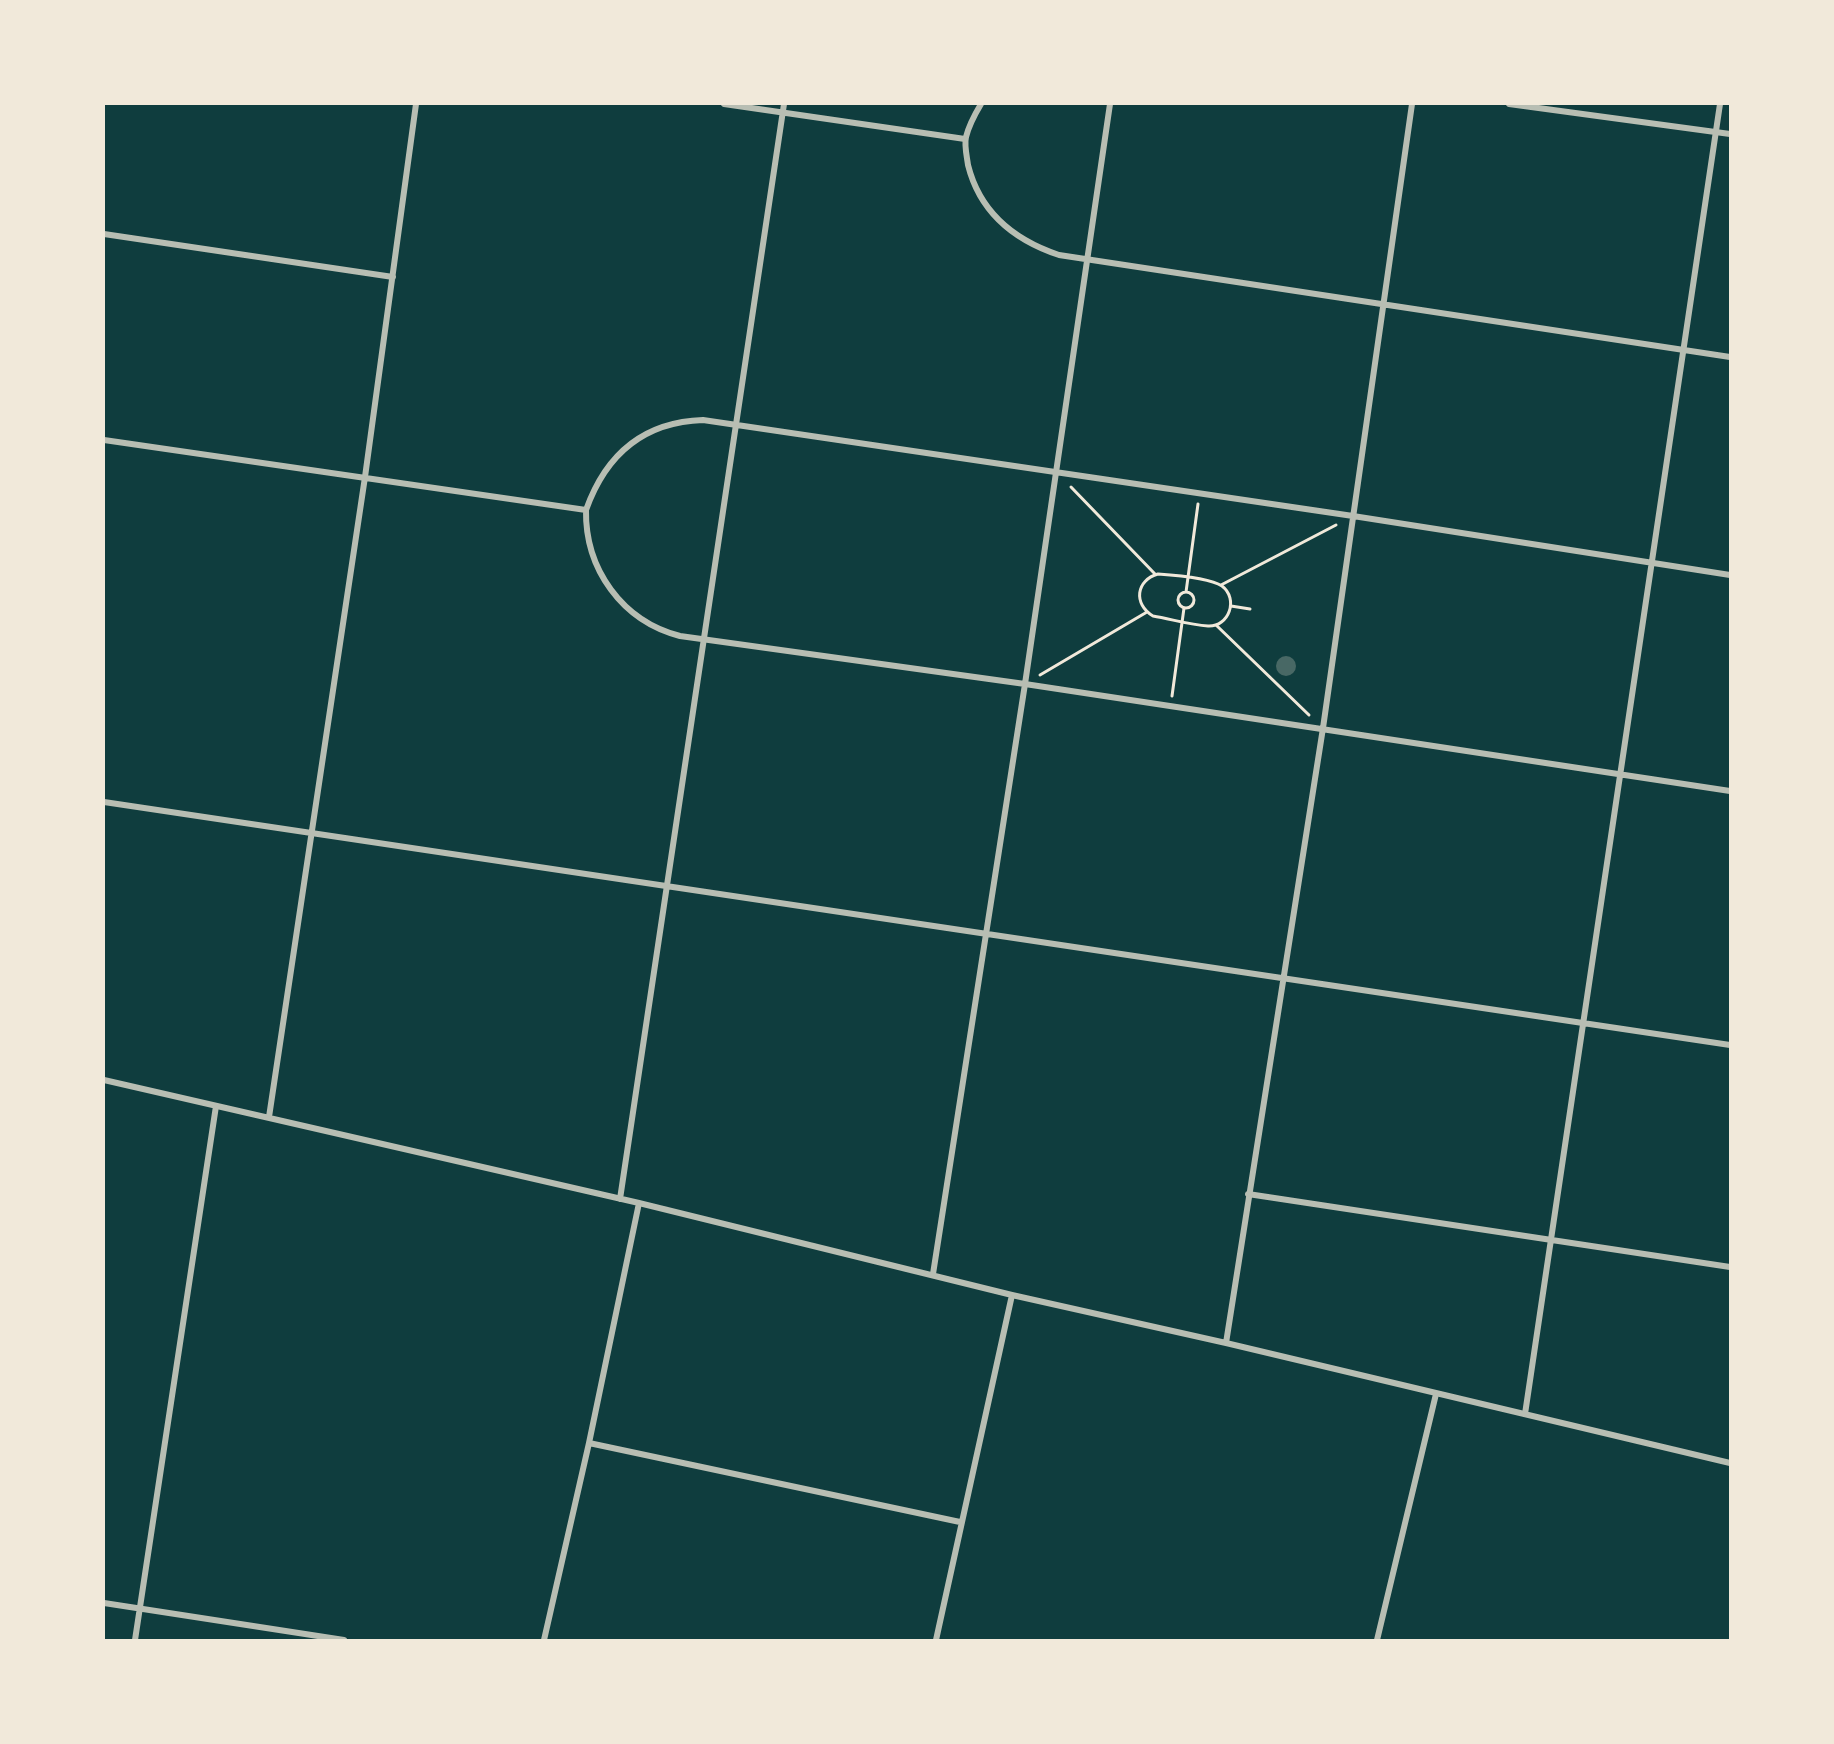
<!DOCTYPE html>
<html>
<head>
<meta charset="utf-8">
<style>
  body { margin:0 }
  #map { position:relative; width:1834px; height:1744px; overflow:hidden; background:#0f3d3e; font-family:Signika,sans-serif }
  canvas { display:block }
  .frame { position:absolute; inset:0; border:105px solid #f1e9da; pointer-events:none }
</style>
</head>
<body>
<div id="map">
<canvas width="1834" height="1744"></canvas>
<div class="frame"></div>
</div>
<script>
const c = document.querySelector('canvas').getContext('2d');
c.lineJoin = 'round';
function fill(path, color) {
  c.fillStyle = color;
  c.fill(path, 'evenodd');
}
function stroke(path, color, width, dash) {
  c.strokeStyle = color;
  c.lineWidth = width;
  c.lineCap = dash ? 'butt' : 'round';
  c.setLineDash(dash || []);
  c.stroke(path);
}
fill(new Path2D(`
  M1276 666a10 10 0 1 1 20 0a10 10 0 1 1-20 0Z`), '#486865');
stroke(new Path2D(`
  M1071,487L1155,574
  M1158,574C1173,575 1210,578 1222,586C1239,599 1229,627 1208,626C1190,625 1171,619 1153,616C1133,604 1136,580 1158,574Z
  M1221,585L1336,525
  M1178 600a8 8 0 1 1 16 0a8 8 0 1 1-16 0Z
  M1186,592L1198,504
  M1231,606L1250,609
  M1216,625L1309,715
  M1040,675L1147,612
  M1172,696L1184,608`), '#f1e9da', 3);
stroke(new Path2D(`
  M724,104L965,139
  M981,104C975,114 969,125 966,137C964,145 967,157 968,165C980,213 1014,240 1059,255L1730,357
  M1509,104L1730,134
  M104,234L393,277
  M104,440L586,510C606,454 643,422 703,420L1353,516L1730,575
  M586,510C585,569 622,621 680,636L1025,684L1730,791
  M104,802L1730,1045
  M104,1080L639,1203L1012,1295L1226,1343L1730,1463
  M269,1117L365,477L416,104
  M1248,1194L1730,1267
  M620,1199L784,104
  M933,1274L1025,684L1110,104
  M1226,1343L1323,728L1412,104
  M1525,1414L1720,104
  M589,1443L960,1522
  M104,1603L344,1640
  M135,1640L216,1106
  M544,1640L589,1443L639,1203
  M936,1640L1012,1295
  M1377,1640L1436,1394`), '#b8beb3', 6);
</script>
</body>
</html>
